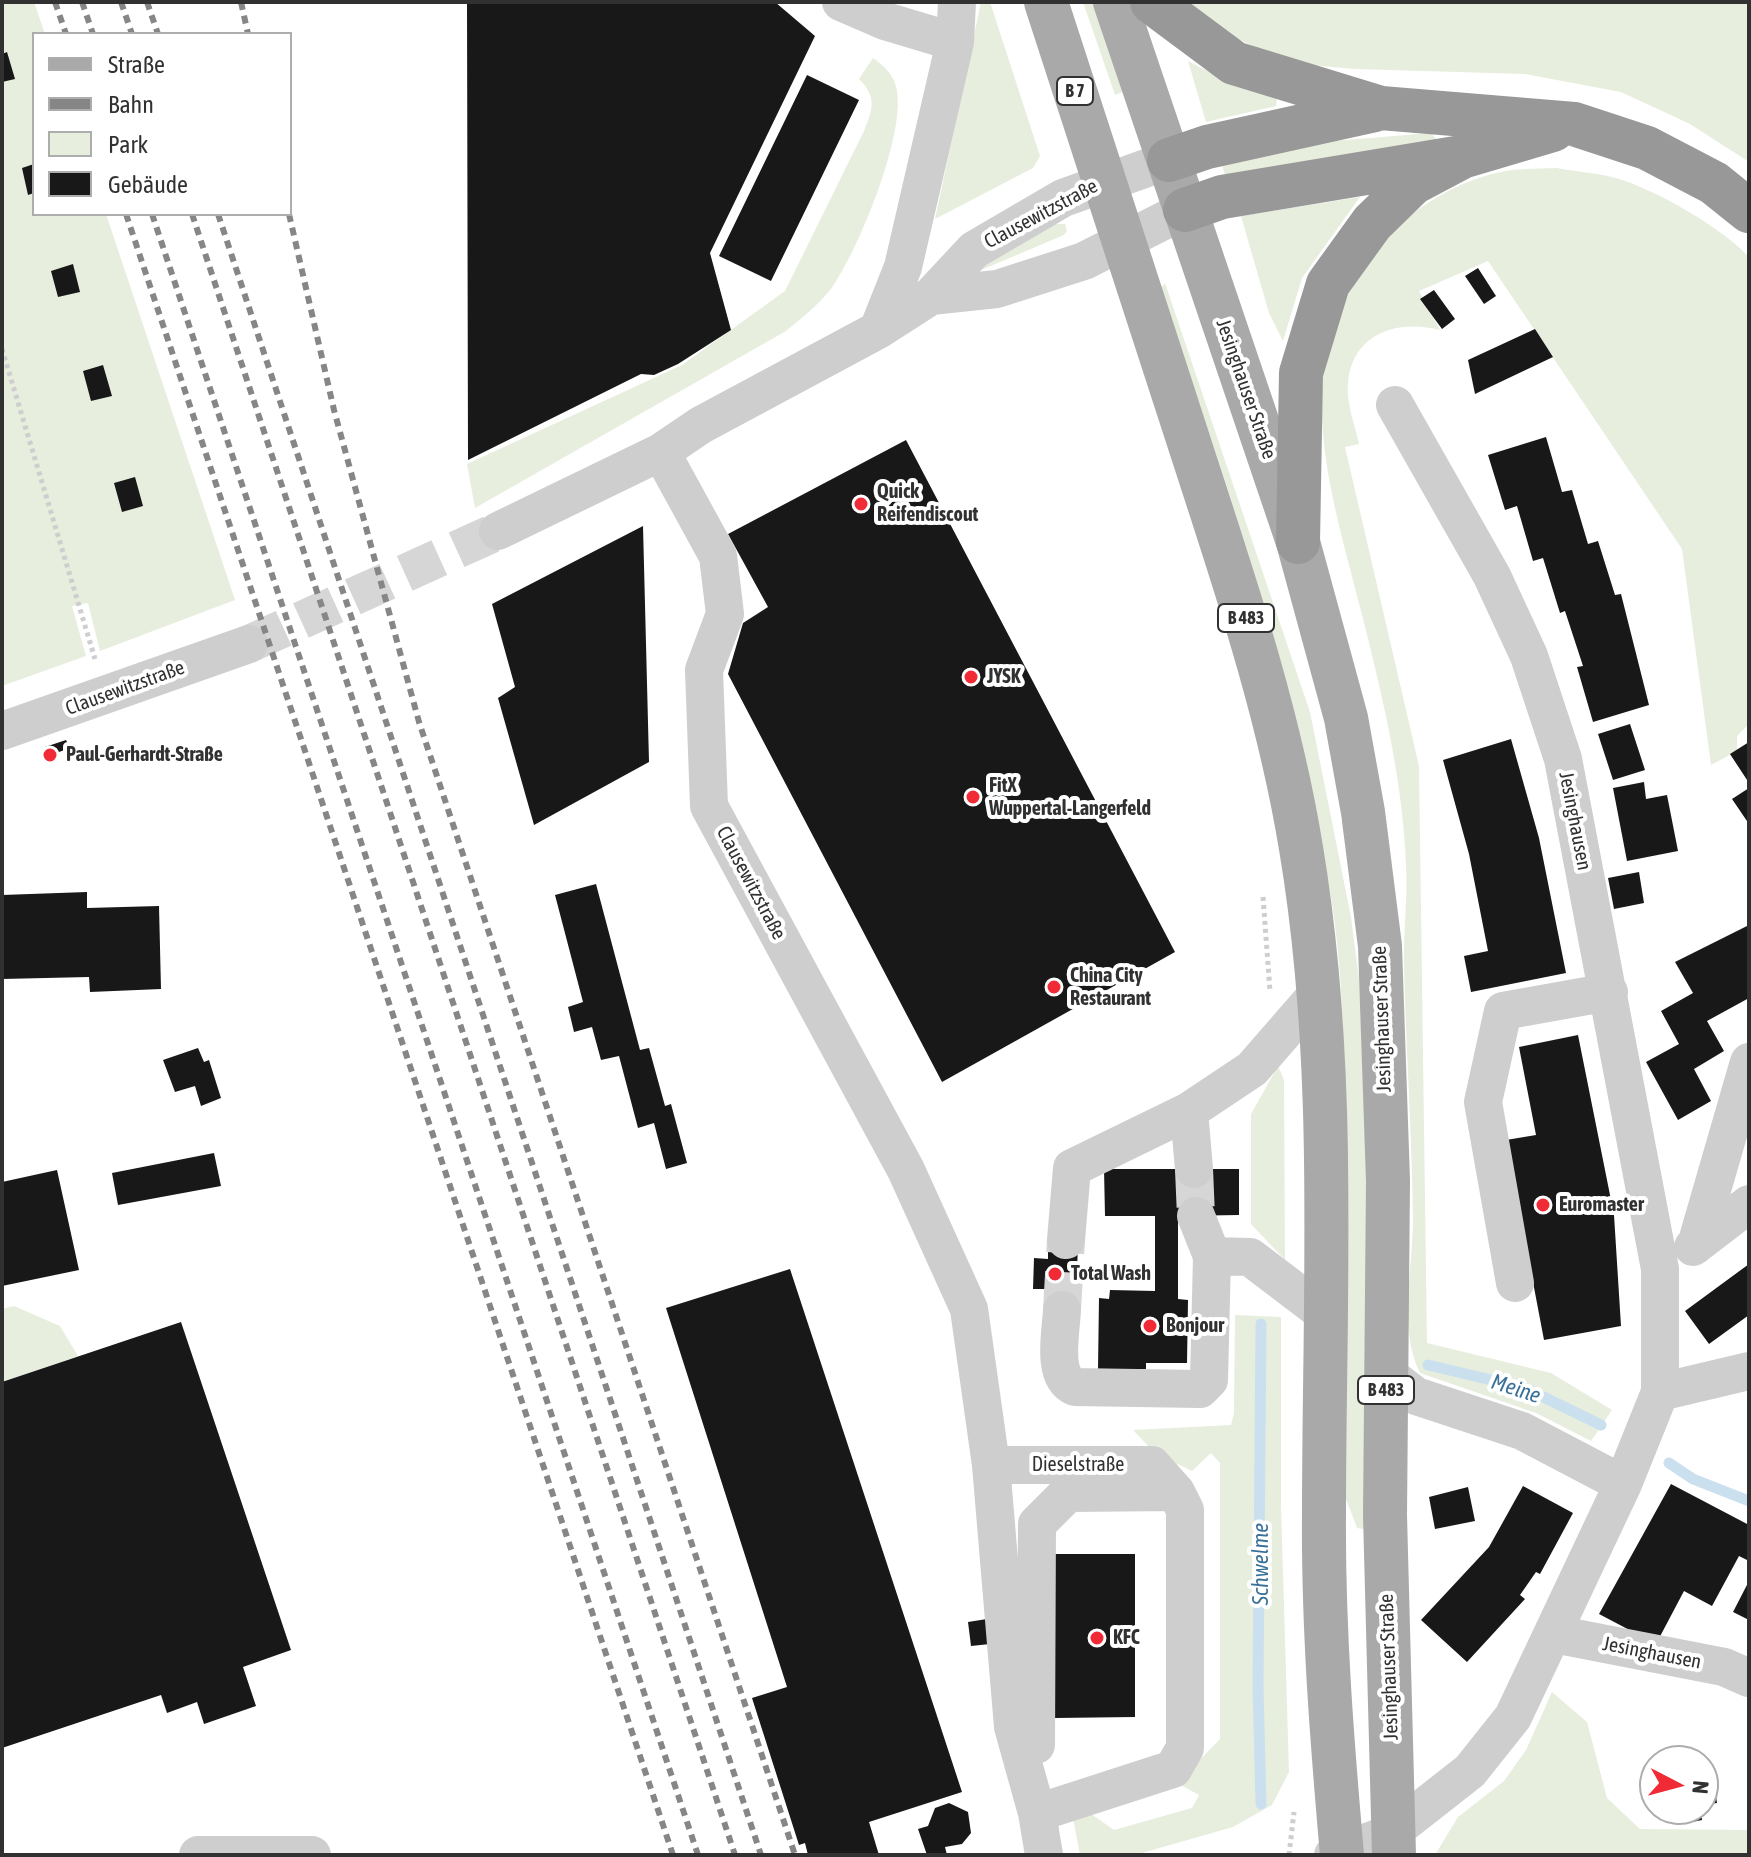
<!DOCTYPE html>
<html>
<head>
<meta charset="utf-8">
<style>
  body { margin:0 }
  #map { position:relative; width:1751px; height:1857px; overflow:hidden; background:#fff; font-family:"Asap Condensed",sans-serif }
  canvas { display:block }
  .frame { position:absolute; inset:0; border:4px solid #313131; pointer-events:none }
  .legend { position:absolute; left:32px; top:32px; width:260px; height:184px; box-sizing:border-box; background:#fff; border:2px solid #adadad; margin:0; padding:10px 14px; list-style:none; font-size:24px; color:#313131 }
  .legend li { display:flex; align-items:center; gap:16px; height:40px }
  .legend b { width:40px; border:2px solid #adadad }
  .north { position:absolute; left:1639px; top:1745px; width:80px; height:80px; box-sizing:border-box; background:#fff; border:2px solid #adadad; border-radius:50%; rotate:96deg; font-size:22px; font-weight:700; line-height:32px; text-align:center; color:#313131 }
  .north::after { content:''; display:block; margin:auto; width:28px; height:36px; background:#f02b35; clip-path:polygon(50% 0,100% 100%,50% 72%,0 100%) }
</style>
</head>
<body>
<div id="map">
<canvas width="1751" height="1857"></canvas>
<div class="frame"></div>
<ul class="legend">
<li><b style="height:10px;background:#a9a9a9"></b>Straße</li>
<li><b style="height:10px;background:#868686"></b>Bahn</li>
<li><b style="height:22px;background:#e7eede"></b>Park</li>
<li><b style="height:22px;background:#181818"></b>Gebäude</li>
</ul>
<div class="north">N</div>
</div>
<script>
const c = document.querySelector('canvas').getContext('2d');
c.lineJoin = 'round';
function fill(path, color) {
  c.fillStyle = color;
  c.fill(path, 'evenodd');
}
function stroke(path, color, width, dash) {
  c.strokeStyle = color;
  c.lineWidth = width;
  c.lineCap = dash ? 'butt' : 'round';
  c.setLineDash(dash || []);
  c.stroke(path);
}
function drawText(font, color, halo, rows, align = 'center') {
  c.font = font + ' "Asap Condensed",sans-serif';
  c.lineWidth = 8;
  c.setLineDash([]);
  c.textBaseline = 'middle';
  c.strokeStyle = halo;
  c.fillStyle = color;
  for (const [text, x, y, turn = 0] of rows) {
    c.save();
    c.translate(x, y);
    c.rotate((+turn || 0) * Math.PI / 180);
    c.textAlign = isNaN(turn) ? turn : align;
    if (halo) c.strokeText(text, 0, 0);
    c.fillText(text, 0, 0);
    c.restore();
  }
}
fill(new Path2D(`
  M2,2H34L45,34H34V214H106L235,600L100,651L88,603L72,606L86,656L2,686Z
  M981,2H990L1040,156L1033,168L935,219Z
  M1083,2H1094L1125,91L1115,95Z
  M1186,2H1749V162L1690,124L1621,92L1525,74L1355,69L1289,63L1236,38Z
  M873,58C883,65 892,73 896,86C908,131 858,251 831,289C818,305 802,318 786,331L475,508L467,464L682,365L785,291L864,131C873,109 877,97 859,79Z
  M1188,61L1229,82L1277,98L1276,106L1206,122Z
  M1431,133L1437,140L1225,176L1222,164L1284,145Z
  M1557,168C1577,172 1600,173 1619,179C1658,191 1722,228 1749,257V724L1737,736V751L1711,765L1682,549L1488,261L1419,291L1440,330C1398,319 1352,333 1348,383C1346,403 1355,425 1359,444L1345,447L1419,766L1427,1343L1551,1373L1612,1410L1591,1441L1536,1413L1420,1373C1398,1329 1413,1268 1413,1219C1412,1135 1406,1051 1404,967C1403,933 1408,899 1406,865C1403,780 1382,694 1361,611C1338,517 1304,421 1333,324C1354,253 1424,190 1496,173C1515,168 1537,169 1557,168Z
  M1360,197L1302,278L1283,341L1269,313L1241,216Z
  M1055,224H1065L1067,231L1064,235L974,273L976,266Z
  M1165,283L1310,712L1351,917L1359,979L1367,1110L1366,1525L1363,1529L1357,1528L1346,1499C1346,1365 1349,1230 1345,1096C1343,1032 1342,967 1332,904C1301,693 1229,490 1160,289Z
  M1278,1066L1284,1080L1285,1260L1251,1224V1114Z
  M14,1306L60,1326L78,1356L2,1382V1309Z
  M1235,1315L1281,1317V1506L1289,1772L1272,1805L1233,1827L1135,1855H1080L1073,1818L1084,1809L1114,1830L1192,1808L1199,1795L1177,1783L1220,1739V1463L1211,1453L1192,1471L1155,1453L1133,1430L1231,1425L1234,1413Z
  M1552,1692L1587,1722L1607,1798L1640,1829L1749,1830V1855H1435L1458,1817L1504,1781L1526,1750Z`), '#e7eede');
stroke(new Path2D(`
  M1261,1324L1258,1686L1261,1804
  M1428,1365L1525,1388L1601,1425
  M1669,1463L1693,1479L1749,1501`), '#cae0ef', 11);
fill(new Path2D(`
  M467,2H775L815,36L710,253L731,330L678,364L654,375L641,374L468,460Z
  M7,52L15,79L2,82V54Z
  M807,75L859,100L771,281L719,256Z
  M34,164V193L28,195L22,168Z
  M73,264L80,292L58,297L51,271Z
  M1478,268L1496,296L1484,304L1465,276Z
  M1434,290L1455,319L1442,329L1420,299Z
  M1535,329L1553,357L1475,394L1468,360Z
  M103,365L112,396L91,401L83,371Z
  M1546,437L1562,492L1572,490L1588,544L1598,541L1615,595L1621,594L1649,705L1593,722L1577,667L1583,666L1565,611L1560,613L1543,558L1533,561L1517,506L1505,510L1488,455Z
  M906,440L1175,952L942,1082L728,674L743,623L768,607L728,534Z
  M135,477L143,506L122,512L114,483Z
  M643,526L649,762L534,825L498,698L515,687L492,604Z
  M1630,724L1645,770L1613,780L1598,734Z
  M1511,739L1539,838L1566,973L1471,992L1464,956L1488,951L1469,854L1443,760Z
  M66,740L70,748L48,756L45,747Z
  M1749,742V783L1730,754Z
  M1644,782L1646,799L1667,795L1678,851L1627,861L1613,788Z
  M1749,788V824L1732,799Z
  M1639,872L1644,903L1614,909L1608,878Z
  M596,884L640,1050L649,1048L665,1106L671,1104L687,1163L666,1169L654,1123L638,1128L619,1056L601,1060L592,1027L574,1032L568,1007L583,1002L555,895Z
  M87,892V908L159,906L161,989L90,992L89,977L2,979V895Z
  M1749,925V998L1707,1021L1724,1051L1694,1069L1711,1101L1678,1120L1646,1062L1679,1044L1661,1011L1693,993L1675,962Z
  M1578,1035L1614,1215L1621,1326L1544,1340L1506,1140L1536,1135L1519,1047Z
  M198,1048L204,1062L209,1060L221,1098L201,1106L195,1086L175,1092L163,1060Z
  M214,1153L221,1186L118,1205L112,1173Z
  M1104,1169H1239V1215L1178,1216V1299L1188,1300L1187,1363H1146V1369H1098L1099,1298L1109,1299L1110,1290L1155,1291V1216H1105Z
  M57,1170L79,1270L2,1286V1182Z
  M1048,1240H1078L1076,1310L1047,1309V1289H1033L1034,1258L1048,1259Z
  M1749,1264V1315L1709,1344L1685,1311Z
  M790,1269L962,1792L869,1822L879,1855H808L805,1843L799,1845L752,1698L787,1687L666,1308Z
  M181,1322L291,1650L243,1667L256,1706L204,1724L197,1702L167,1713L161,1695L2,1748V1382Z
  M1671,1484L1749,1525V1561L1739,1556L1712,1606L1684,1591L1656,1644L1599,1614Z
  M1523,1486L1573,1513L1540,1574L1536,1572L1520,1595L1525,1599L1467,1662L1421,1620L1489,1547Z
  M1468,1487L1475,1521L1435,1529L1429,1497Z
  M1054,1554H1135V1717L1055,1718Z
  M1749,1581V1620L1733,1612Z
  M987,1619L990,1644L971,1646L968,1622Z
  M1712,1769L1717,1803L1703,1805V1770Z
  M1655,1778V1809L1662,1811L1651,1812L1646,1780Z
  M949,1803L968,1812L971,1833L962,1844L945,1847L947,1855H927L918,1829L928,1826L935,1808Z
  M1685,1809H1701L1702,1820L1687,1823Z`), '#181818');
stroke(new Path2D(`
  M249,644L498,531
  M1194,1169L1196,1216
  M1062,1310L1066,1240`), '#d6d6d6', 38, [38, 19]);
stroke(new Path2D(`
  M2,349L95,659
  M1263,897L1270,991
  M1289,1855L1294,1812`), '#cecece', 5, [4, 4]);
stroke(new Path2D(`
  M841,2L885,21L955,42
  M931,296L997,289L1084,261L1185,210
  M878,330L903,267L955,42L957,2
  M661,452L718,556L725,614L704,670L709,806L906,1170L969,1309L991,1465L1013,1727L1037,1813L1044,1855
  M498,531L661,452L701,425L878,330L931,296L974,250L1063,198L1169,160
  M2,731L249,644
  M1194,1169L1189,1111L1252,1069L1319,992
  M1196,1216L1212,1256L1250,1257L1325,1314
  M1066,1240L1072,1168L1189,1111
  M1696,1245L1749,1062
  M1693,1247L1749,1204
  M1515,1283L1483,1102L1503,1011L1609,992
  M1062,1310C1061,1332 1051,1377 1075,1387L1200,1389L1209,1380L1212,1256
  M1386,1373L1416,1396L1522,1431L1623,1484
  M1660,1392L1749,1371
  M991,1465H1152L1176,1492L1185,1510V1748L1173,1769L1037,1813
  M1554,1634L1724,1667L1749,1678
  M1036,1745L1037,1524L1068,1493L1176,1492
  M198,1855H312
  M1333,1855L1391,1833L1470,1771L1513,1717L1623,1484L1660,1392V1269L1563,759L1529,656L1492,576L1395,405`), '#cecece', 38);
stroke(new Path2D(`
  M1046,2C1093,147 1139,292 1187,436C1231,572 1278,707 1301,848C1338,1068 1324,1292 1324,1513C1323,1627 1332,1741 1342,1855
  M1115,2L1298,542L1346,718L1363,812L1380,946L1388,1181L1385,1515L1394,1855`), '#a9a9a9', 44);
stroke(new Path2D(`
  M1152,2L1234,63L1381,108L1574,124L1647,148L1714,183L1749,211
  M1169,160L1207,147L1375,110
  M1185,210L1222,197L1462,157L1553,130
  M1298,542L1301,373L1328,284L1372,223L1413,183L1462,157`), '#989898', 44);
stroke(new Path2D(`
  M55,2L66,34
  M82,2L93,34
  M121,2L132,34
  M147,2L158,34
  M241,2L248,34
  M126,214L673,1855
  M152,214L698,1855
  M192,214L735,1855
  M218,214L761,1855
  M289,214L334,410L419,722L795,1855`), '#868686', 6, [8, 6]);
for (const [x, y, r, color] of [
  [861,504,8,"#f02b35"],
  [971,677,8,"#f02b35"],
  [50,755,8,"#f02b35"],
  [973,797,8,"#f02b35"],
  [1054,987,8,"#f02b35"],
  [1543,1205,8,"#f02b35"],
  [1055,1274,8,"#f02b35"],
  [1150,1326,8,"#f02b35"],
  [1097,1638,8,"#f02b35"]
]) {
  const dot = new Path2D();
  dot.arc(x, y, r, 0, 2 * Math.PI);
  c.fillStyle = color;
  c.fill(dot);
  stroke(dot, '#fff', 3);
}
for (const [x, y, w] of [
  [1075,91,36],
  [1246,618,56],
  [1386,1390,56]
]) {
  const box = new Path2D();
  box.roundRect(x - w / 2, y - 14, w, 28, 6);
  c.fillStyle = '#fff';
  c.fill(box);
  stroke(box, '#313131', 2);
}
drawText('bold 18px', '#313131', null, [
  ["B 7",1075,91],
  ["B 483",1246,618],
  ["B 483",1386,1390]
]);
drawText('20px', '#313131', '#fff', [
  ["Clausewitzstraße",1041,214,-28],
  ["Jesinghauser Straße",1246,389,71],
  ["Clausewitzstraße",125,688,-20],
  ["Jesinghausen",1575,821,79],
  ["Clausewitzstraße",751,883,62],
  ["Jesinghauser Straße",1382,1019,-92],
  ["Dieselstraße",1078,1465],
  ["Jesinghausen",1652,1653,11],
  ["Jesinghauser Straße",1389,1667,-92]
]);
drawText('bold 20px', '#313131', '#fff', [
  ["Quick",877,492],
  ["Reifendiscout",877,515],
  ["JYSK",987,677],
  ["Paul-Gerhardt-Straße",66,755],
  ["FitX",989,786],
  ["Wuppertal-Langerfeld",989,809],
  ["China City",1070,976],
  ["Restaurant",1070,999],
  ["Euromaster",1559,1205],
  ["Total Wash",1071,1274],
  ["Bonjour",1166,1326],
  ["KFC",1113,1638]
], 'left');
drawText('italic 22px', '#397199', '#fff', [
  ["Meine",1516,1389,18],
  ["Schwelme",1261,1564,-90]
]);
</script>
</body>
</html>
